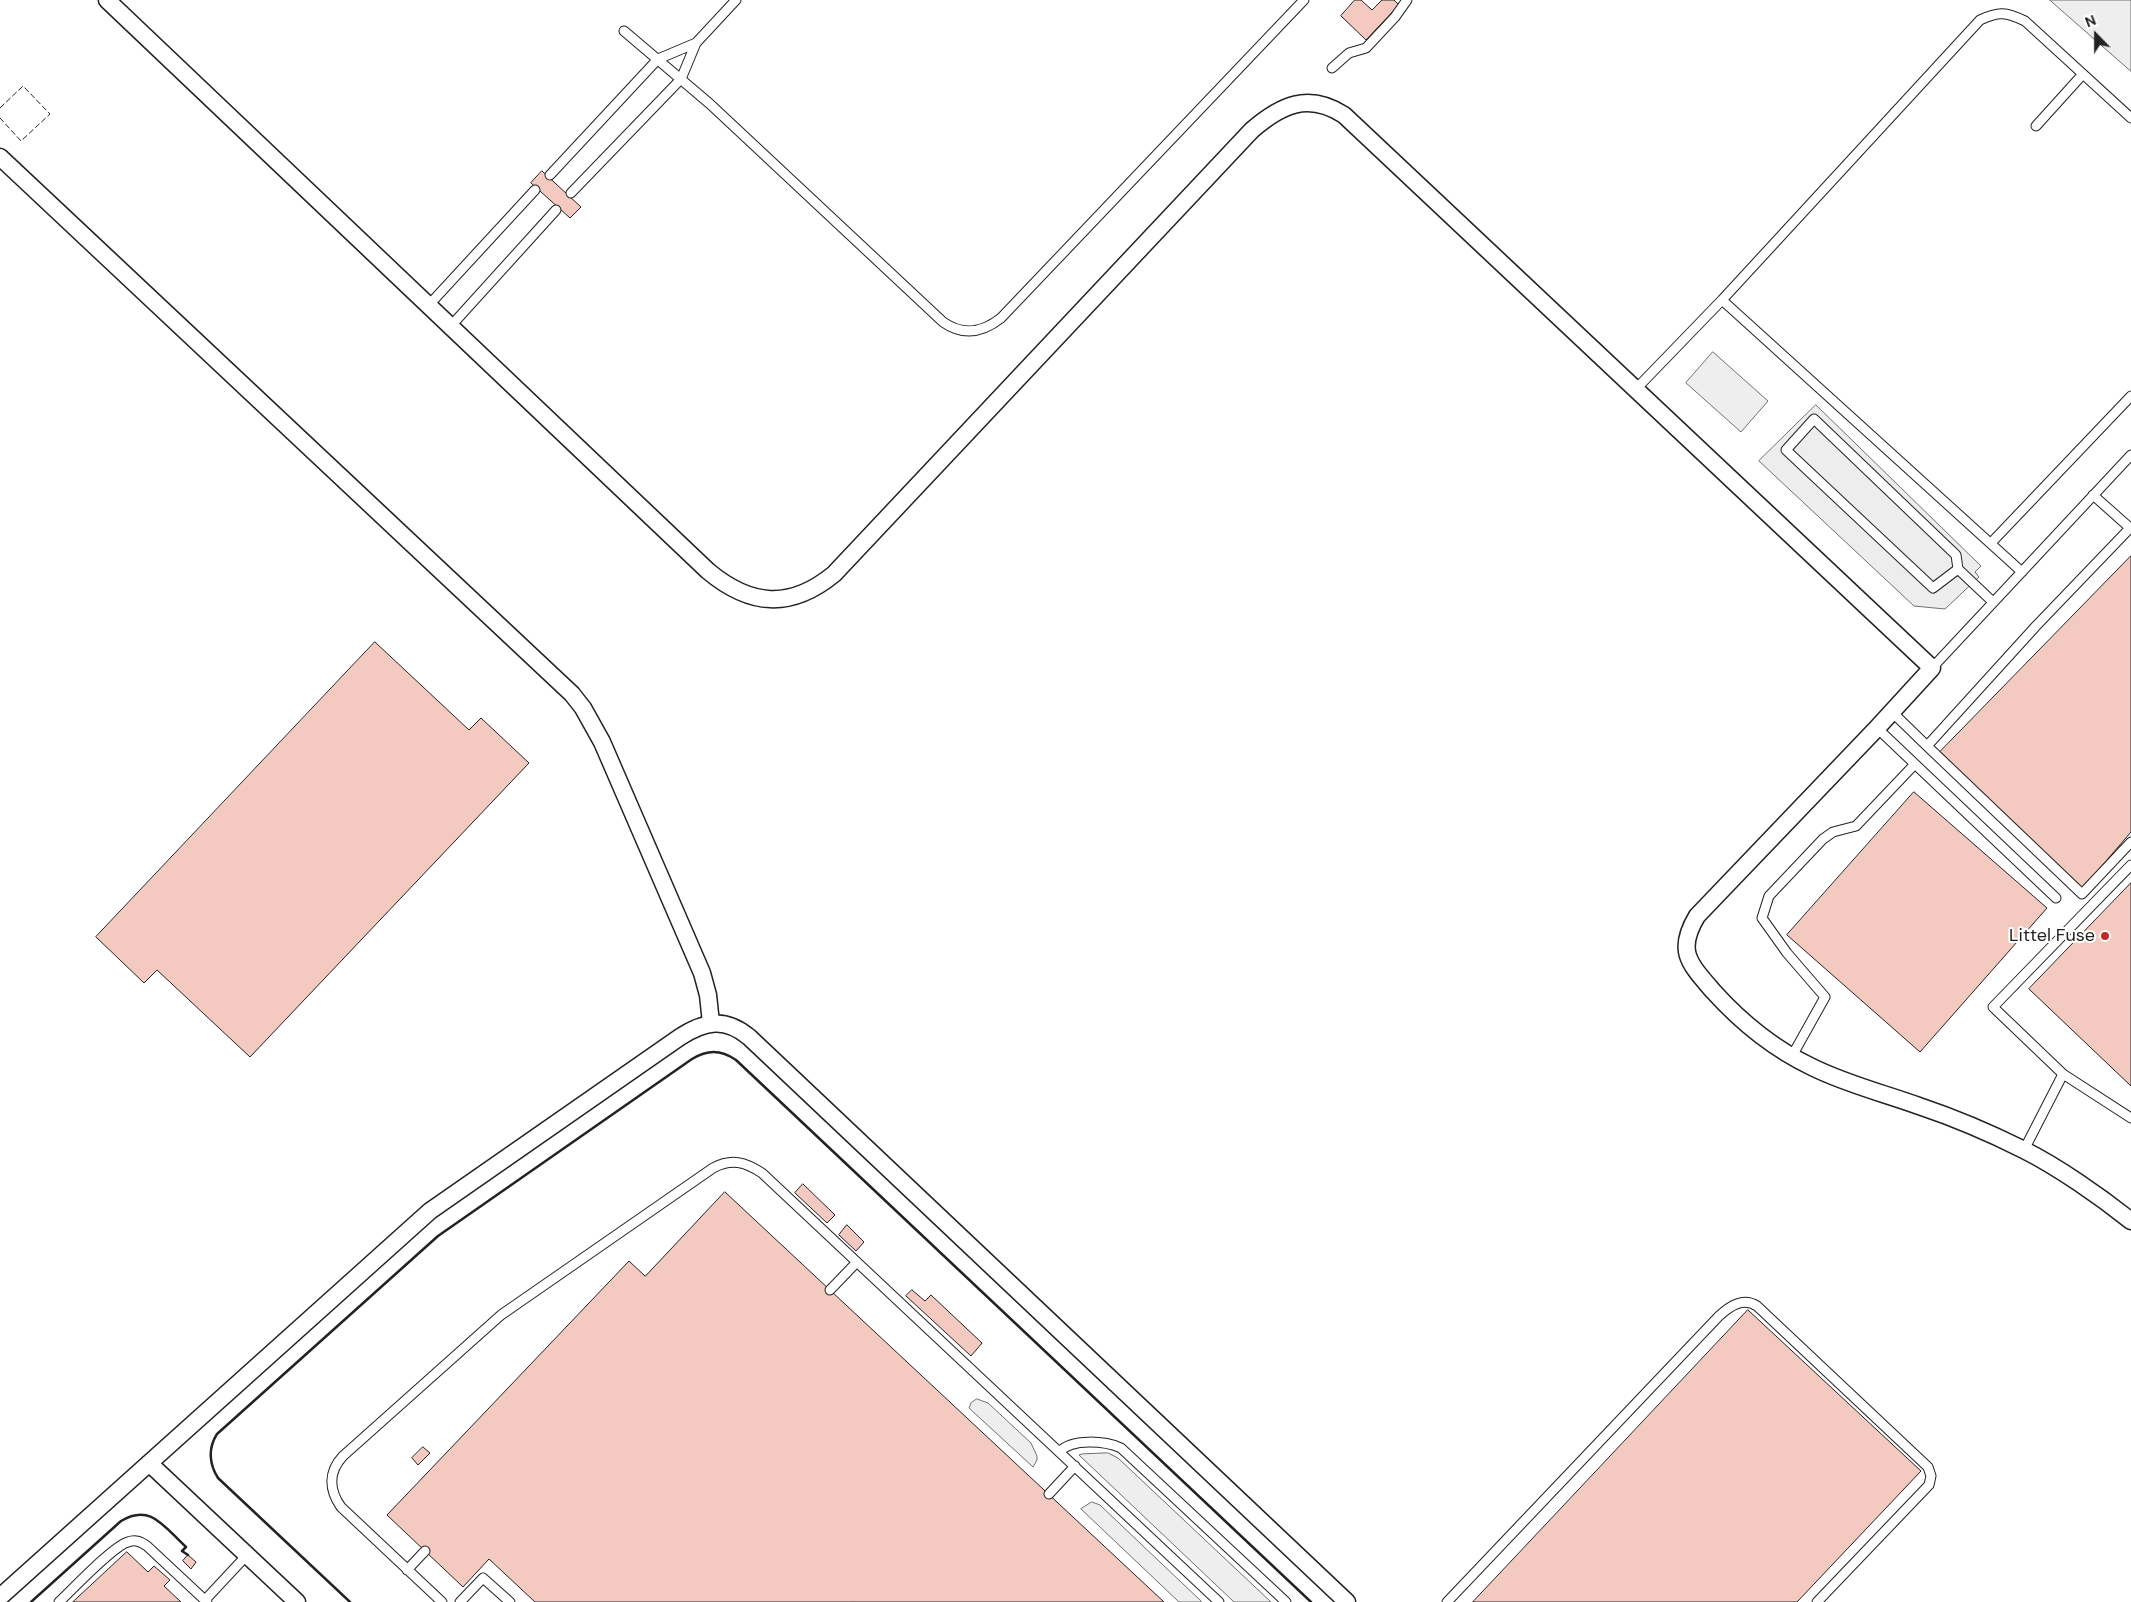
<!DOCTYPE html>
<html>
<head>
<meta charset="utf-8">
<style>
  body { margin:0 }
  #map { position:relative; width:2131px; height:1602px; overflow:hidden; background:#fff; font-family:"DM Sans",sans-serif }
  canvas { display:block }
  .north { position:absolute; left:2071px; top:10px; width:50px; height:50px; -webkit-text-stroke:4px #fff; paint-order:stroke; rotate:338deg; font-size:14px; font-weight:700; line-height:20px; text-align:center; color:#222 }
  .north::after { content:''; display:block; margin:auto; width:18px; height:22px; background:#222; clip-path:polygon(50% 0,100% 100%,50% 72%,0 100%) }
</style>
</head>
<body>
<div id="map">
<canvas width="2131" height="1602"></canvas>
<div class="north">N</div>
</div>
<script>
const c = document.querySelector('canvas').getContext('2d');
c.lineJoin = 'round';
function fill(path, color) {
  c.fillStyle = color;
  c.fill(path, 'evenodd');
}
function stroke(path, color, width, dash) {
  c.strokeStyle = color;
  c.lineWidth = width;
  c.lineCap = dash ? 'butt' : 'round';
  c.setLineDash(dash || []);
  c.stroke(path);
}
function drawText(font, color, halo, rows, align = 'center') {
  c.font = font + ' "DM Sans",sans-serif';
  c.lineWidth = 4;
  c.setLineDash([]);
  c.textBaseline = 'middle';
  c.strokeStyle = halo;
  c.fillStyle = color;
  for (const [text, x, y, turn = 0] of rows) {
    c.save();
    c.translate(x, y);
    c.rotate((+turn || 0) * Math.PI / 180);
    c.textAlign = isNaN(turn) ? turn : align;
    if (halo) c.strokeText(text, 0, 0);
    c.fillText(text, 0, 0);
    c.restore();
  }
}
const green = new Path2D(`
  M2050,0H2131V71Z
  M1713,352L1768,401L1741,432L1686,383Z
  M977,1399L988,1403L1031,1443L1037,1456V1460L1033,1467L969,1408L971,1403Z
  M1108,1453L1118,1458L1271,1602H1234L1079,1455L1082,1454Z
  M1092,1502L1100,1505L1202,1602H1179L1081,1509Z`);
fill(green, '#eee');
stroke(green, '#6f6f6f', 1);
const parking = new Path2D(`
  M1816,405L1981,566L1975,572L1979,577L1945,609L1914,606L1759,461Z`);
fill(parking, '#ededed');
stroke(parking, '#6f6f6f', 1);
const building = new Path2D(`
  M1355,0H1361L1372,10L1382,0H1394L1399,5L1366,40L1341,16Z
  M542,171L581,207L570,218L531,183Z
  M2131,556V832L2082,889L1940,752Z
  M375,642L469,730L481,718L529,763L250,1057L157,970L144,983L96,937Z
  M1914,792L2047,908L1920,1052L1787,935Z
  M2131,883V1086L2029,989Z
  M803,1184L835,1215L827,1223L795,1193Z
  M725,1192L1164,1602H535L489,1559L463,1587L387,1515L629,1261L645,1276Z
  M847,1225L864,1242L856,1251L839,1235Z
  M912,1290L925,1301L931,1295L982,1343L971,1356L906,1296Z
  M1748,1310L1921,1471L1797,1602H1473Z
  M423,1447L430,1453L418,1465L412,1458Z
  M127,1552L148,1572L154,1566L170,1580L164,1586L181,1602H73Z
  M188,1555L196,1562L191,1569L183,1561Z`);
fill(building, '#f3c9c0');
stroke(building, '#222', 1);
const lane = new Path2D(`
  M624,31L710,104L943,322C963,336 982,333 1001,318L1304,0
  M1332,68L1349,53L1366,48L1395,17L1407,0
  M2036,126L2083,74
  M550,175L658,59L696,43
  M571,193L681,79L696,43L736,0
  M1722,300L2022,572
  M428,306L535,190
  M450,327L556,210
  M1635,390L1722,300L1980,20C1999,11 2006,12 2025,21L2131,118
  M1991,543L2131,396
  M1958,569L1933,588L1786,450L1814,419L1956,555L1958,569L1993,602
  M1932,668L2131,455
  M1892,712L1927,746L2036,626L2130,528L2093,495
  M1877,728L2056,898
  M1927,746L2082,894L2131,842
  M2131,865L1993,1007L2063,1074L2131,1118
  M1792,1056L1825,997L1787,953L1762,918L1769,896L1823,839L1833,832L1856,826L1914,765
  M2024,1150L2063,1074
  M830,1290L857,1262
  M1059,1452C1072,1438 1105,1441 1121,1448L1286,1602
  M1049,1494L1075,1466
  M407,1570L425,1551
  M205,1600L247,1555
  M59,1602C73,1589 113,1546 128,1542C136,1539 141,1542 147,1546L207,1602
  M442,1602L341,1507C329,1490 328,1472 343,1456L501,1315L713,1168C732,1158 745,1162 762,1173L1219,1602
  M460,1602L483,1578L510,1602
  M1447,1602L1719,1316C1730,1306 1743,1297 1757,1306L1928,1467L1931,1476L1929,1485L1817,1602`);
const street = new Path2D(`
  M107,0L708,571C750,606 790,610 834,574L1252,130C1281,105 1308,92 1344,115L1932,668L1877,728L1697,916C1676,951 1689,963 1713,991C1741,1022 1774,1049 1812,1067C1846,1084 1883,1093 1919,1106C1955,1118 1990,1133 2024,1150C2058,1167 2101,1197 2131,1221
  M0,157L572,694L583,708L602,742L702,973L708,995L711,1023
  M149,1463L297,1602
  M0,1597L430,1211L680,1037C705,1021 725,1017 749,1037L1347,1602`);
stroke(lane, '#222', 11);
stroke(street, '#222', 19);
stroke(lane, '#fff', 9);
stroke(street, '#fff', 16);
stroke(new Path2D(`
  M0,108L23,86L50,114L21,141L0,118`), '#222', 1, [6, 2.5]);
stroke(new Path2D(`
  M31,1602L121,1521C151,1503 164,1527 186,1547L182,1551L188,1555
  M350,1602L218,1478C209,1464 208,1448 217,1434L438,1236L692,1059C707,1050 720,1049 736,1060L1311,1602`), '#222', 2.5);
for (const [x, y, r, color] of [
  [2105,936,5,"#c62828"]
]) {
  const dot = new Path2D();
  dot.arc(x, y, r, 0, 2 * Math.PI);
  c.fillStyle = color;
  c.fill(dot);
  stroke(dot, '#fff', 2);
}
drawText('18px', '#222', '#fff', [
  ["Littel Fuse",2095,936]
], 'right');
</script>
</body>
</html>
